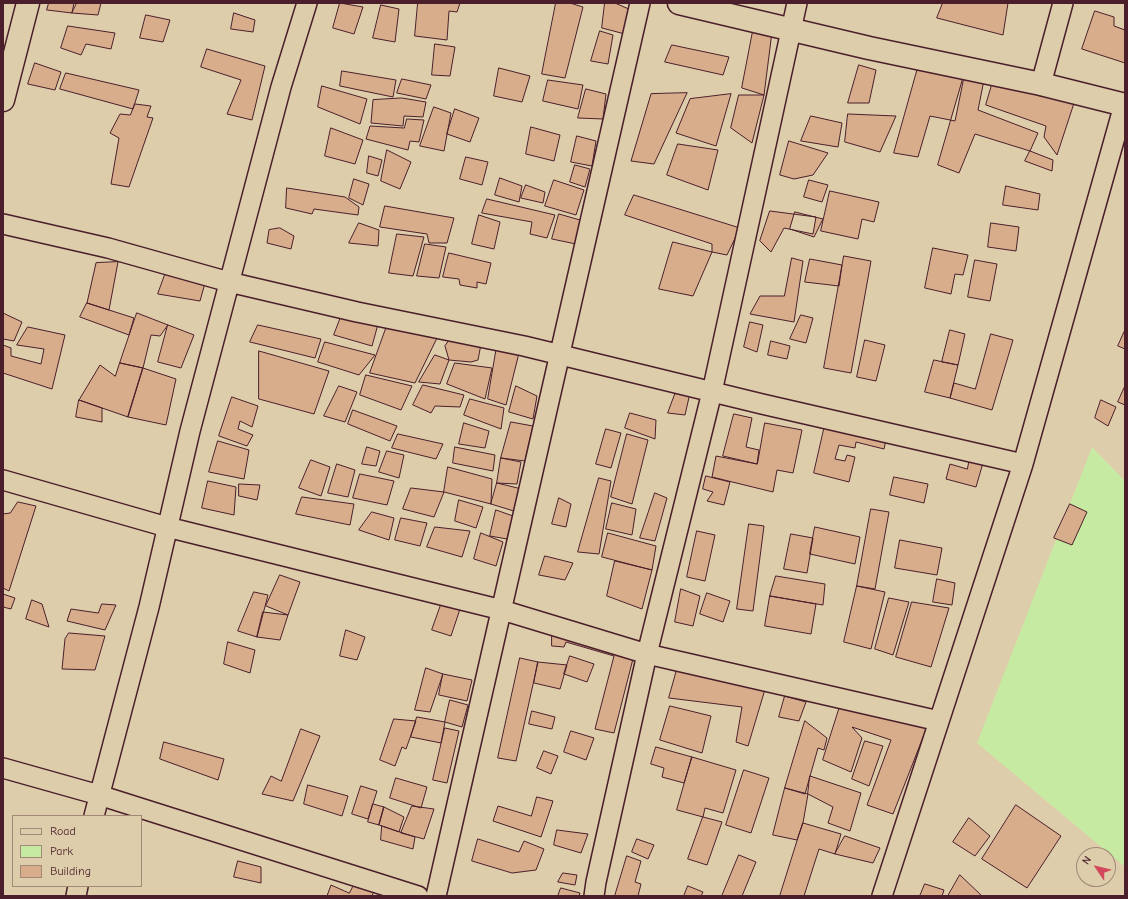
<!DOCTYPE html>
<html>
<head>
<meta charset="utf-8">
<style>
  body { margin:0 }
  #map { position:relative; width:1128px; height:899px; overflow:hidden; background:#decdaa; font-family:"Comic Neue",sans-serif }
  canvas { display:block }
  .frame { position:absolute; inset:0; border:4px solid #4a1f2b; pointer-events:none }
  .legend { position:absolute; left:12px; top:815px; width:130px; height:72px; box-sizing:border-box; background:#decdaa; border:1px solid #a38777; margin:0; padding:5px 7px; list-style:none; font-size:12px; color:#4a1f2b }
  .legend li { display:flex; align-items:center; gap:8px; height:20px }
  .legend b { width:20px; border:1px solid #a38777 }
  .north { position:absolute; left:1076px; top:847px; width:40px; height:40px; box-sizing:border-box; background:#decdaa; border:1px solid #a38777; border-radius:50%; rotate:305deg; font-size:11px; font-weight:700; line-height:16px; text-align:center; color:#4a1f2b }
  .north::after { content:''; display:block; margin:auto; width:14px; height:18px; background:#d1495b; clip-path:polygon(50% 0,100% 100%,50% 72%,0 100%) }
</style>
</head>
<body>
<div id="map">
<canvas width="1128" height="899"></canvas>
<div class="frame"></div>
<ul class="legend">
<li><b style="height:5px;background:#decdaa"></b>Road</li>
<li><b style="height:11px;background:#c7eaa3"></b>Park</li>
<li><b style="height:11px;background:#d8ad8c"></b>Building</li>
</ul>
<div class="north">N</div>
</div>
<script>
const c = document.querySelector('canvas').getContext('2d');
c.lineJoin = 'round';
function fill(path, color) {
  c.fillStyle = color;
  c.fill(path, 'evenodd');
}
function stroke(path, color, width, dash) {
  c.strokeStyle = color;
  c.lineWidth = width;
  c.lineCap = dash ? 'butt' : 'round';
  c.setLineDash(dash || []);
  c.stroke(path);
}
fill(new Path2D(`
  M1092,447L1125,481L1124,866L977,743Z`), '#c7eaa3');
const building = new Path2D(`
  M49,3H74L72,13L47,10Z
  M77,3H101L98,15L72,13Z
  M340,3L363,7L354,34L333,28Z
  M418,3H460L457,12L449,11L447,40L415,36Z
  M556,3H570L583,7L565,78L542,74Z
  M605,3H615L631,10L625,34L602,28Z
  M943,3H1008L1003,35L937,18Z
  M381,5L399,9L395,42L373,38Z
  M1095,11L1114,17V26L1125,30V63L1082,49Z
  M234,13L255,20L253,32L231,29Z
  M146,15L170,20L163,42L140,38Z
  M68,26L115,33L111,49L86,44L81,55L61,48Z
  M600,31L613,35L608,64L591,61Z
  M753,31L772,32L764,95L742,88Z
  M435,44L455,47L450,76L432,75Z
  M672,45L729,57L723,75L665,62Z
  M207,49L265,66L252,120L227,114L241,80L201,67Z
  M35,63L61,72L55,90L28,84Z
  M919,64L965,72L955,121L930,116L918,157L894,153Z
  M859,65L876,70L869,103H848Z
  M499,68L530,76L522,102L494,96Z
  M342,71L396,80L393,97L340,86Z
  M965,72L984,80L978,110L1038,133L1030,151L975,134L959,173L938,165Z
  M66,73L139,90L133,109L60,89Z
  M994,78L1076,97L1057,155L1044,137L1046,126L986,105Z
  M402,79L431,85L426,99L397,93Z
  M548,80L583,85L578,109L543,101Z
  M322,86L367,99L360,124L318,107Z
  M586,89L606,94L603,119L578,118Z
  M687,93L654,164L631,161L651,94Z
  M731,94L716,146L676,133L690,99Z
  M739,95H764L752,143L731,128Z
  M402,98L426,102L423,117L404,116L403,126L371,123L373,100Z
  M135,104L151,106L147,117L153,118L129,187L111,184L119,138L110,133L120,114L130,115Z
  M434,107L451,113L444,151L420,146Z
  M455,109L479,118L470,142L447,134Z
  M848,114L896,116L880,152L845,142Z
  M811,116L842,123L838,147L801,141Z
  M407,119L424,120L419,142L410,141L408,150L366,139L370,126L404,128Z
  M531,127L560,135L554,161L526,154Z
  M331,128L363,140L355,164L325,156Z
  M577,136L596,141L592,166L571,162Z
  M789,141L828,153L813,175L794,179L780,175Z
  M678,144L718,150L708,190L667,175Z
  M387,150L411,162L400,189L381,181Z
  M1030,151L1053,160L1052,171L1025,161Z
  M369,156L382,160L378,176L367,173Z
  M466,157L488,162L482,185L460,179Z
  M575,165L590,169L585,187L570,182Z
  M500,178L522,186L519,202L495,195Z
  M354,179L369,184L363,205L349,198Z
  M554,180L584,190L576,215L545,206Z
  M809,180L828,185L822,202L804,197Z
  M526,185L545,192L543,203L521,198Z
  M1006,186L1040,194L1038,210L1003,205Z
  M287,188L345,197L359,207L358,215L314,209L312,214L286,208Z
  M830,191L879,202L874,222L862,219L858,239L821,231Z
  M634,195L740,228L727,255L712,252V244L625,215Z
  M487,199L555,215L547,238L530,234L532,222L482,213Z
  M385,206L454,218L447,243H429L427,234L380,227Z
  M770,211L816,217L813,234L784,228L771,252L760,241Z
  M795,212L823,219L814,237L790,229Z
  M559,214L580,220L576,244L552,239Z
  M479,215L500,222L494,249L472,244Z
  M359,223L379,230L378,246L349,243Z
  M991,223L1019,227L1016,251L988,247Z
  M280,228L294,236L291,249L267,243L269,230Z
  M397,234L424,237L413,276L389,273Z
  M673,242L712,252L693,296L659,289Z
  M425,244L446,247L439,278L417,276Z
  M933,248L968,255L963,275L955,274L951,294L925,288Z
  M449,253L491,263L486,284L477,282V288L460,285L459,279L443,277Z
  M844,256L871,261L851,373L824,368Z
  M792,258L803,261L794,322L750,314L760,296H784Z
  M810,259L842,265L839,286L805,282Z
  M975,260L997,264L990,301L968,297Z
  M118,262L109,310L87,303L96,263Z
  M166,272L205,283L200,301L158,294Z
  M87,303L134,318L129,335L80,317Z
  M344,309L380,317L372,346L334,335Z
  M3,313L22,322L14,341L3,339Z
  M137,313L168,325L160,336L151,335L143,368L120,363Z
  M801,315L813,318L806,343L790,339Z
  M750,322L763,325L757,352L744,347Z
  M388,323L437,338L415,383L370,373Z
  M168,325L194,335L181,368L158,362Z
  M258,325L321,339L315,358L250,342Z
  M28,327L65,335L52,389L3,373V345L11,348V356L41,364L44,349L17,345Z
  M950,330L965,334L958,365L942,362Z
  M1125,330V349L1118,346Z
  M991,334L1013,340L992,410L950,398L954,383L975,389Z
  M453,336L481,344L478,360L471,362L449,360L445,346Z
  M498,340L520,349L506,405L488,399Z
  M865,340L885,345L876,381L857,377Z
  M771,341L790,346L787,359L768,355Z
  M325,342L375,355L359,375L318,362Z
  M259,351L329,371L314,414L259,399Z
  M435,355L449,360L440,384L419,382Z
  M934,360L958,365L950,398L925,392Z
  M120,363L143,368L128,417L79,400L100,365L115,376Z
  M455,363L492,368L485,399L447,384Z
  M143,368L176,379L166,425L128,417Z
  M366,375L412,386L401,410L360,395Z
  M423,385L464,395L460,407L435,406L431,413L413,405Z
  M339,386L357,392L345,422L324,416Z
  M516,386L537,396L533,419L509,412Z
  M1125,386V405L1118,402Z
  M677,389L690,393L685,415L668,413Z
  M232,397L258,406L252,427L240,421L238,429L253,435L247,446L219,436Z
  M470,399L504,408L501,429L464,415Z
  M79,400L102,408V422L76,417Z
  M1101,400L1116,407L1108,426L1095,418Z
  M353,410L397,426L390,441L348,424Z
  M630,413L656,420L655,439L625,428Z
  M734,414L752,418L746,447L759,450L757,464L723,456Z
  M511,422L533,426L525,461L501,458Z
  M464,423L489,431L485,448L459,444Z
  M765,423L802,430L793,473L777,470L773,492L712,477L716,456L757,464Z
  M825,425L886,440L884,449L856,442L855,448L839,445L835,459L845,461L847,455L855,457L849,482L814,473Z
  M606,429L621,433L611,468L596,464Z
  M398,434L443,444L436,459L392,448Z
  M627,434L648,440L632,504L611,497Z
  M218,441L249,450L244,479L209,472Z
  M367,447L380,451L376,466L362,464Z
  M455,447L495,455L493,471L453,463Z
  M387,451L404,455L399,478L379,472Z
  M971,452L985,456L976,487L946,479L950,464L967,469Z
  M501,458L521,462L517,484L497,483Z
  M311,460L330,467L321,496L299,488Z
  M337,464L355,470L348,497L328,493Z
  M448,467L492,479L491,504L444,492Z
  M360,474L394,481L387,505L353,498Z
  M706,476L730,482L724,505L707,501L713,492L703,489Z
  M894,477L928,484L924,503L890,495Z
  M599,478L611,481L599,554L578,552Z
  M208,481L236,487L234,515L202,508Z
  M497,483L530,491L517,512L491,504Z
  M239,484L260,485L257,500L239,496Z
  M411,488L444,492L434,517L403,509Z
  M655,493L667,498L655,541L640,538Z
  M302,497L354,504L350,525L296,514Z
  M559,498L571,504L566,527L552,524Z
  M459,500L483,507L476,528L455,521Z
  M18,502L36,506L9,591L3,588V514L10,513Z
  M612,503L636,509L632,535L606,529Z
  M1070,504L1087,512L1072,545L1054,538Z
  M871,509L889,512L875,589L857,586Z
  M496,510L513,516L507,539L490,536Z
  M372,512L394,518L389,540L359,530Z
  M401,518L427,523L420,546L395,540Z
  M749,524L764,526L753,611L737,609Z
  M435,527L470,531L462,557L427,547Z
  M815,527L860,537L855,564L810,554Z
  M697,531L715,535L705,581L687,577Z
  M481,533L503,542L496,566L474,559Z
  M608,533L656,546L652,570L602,557Z
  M791,534L813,538L807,573L784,569Z
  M900,540L942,548L937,575L895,568Z
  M545,556L573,563L565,580L539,575Z
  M615,561L652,570L642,609L607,596Z
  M280,575L300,582L288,615L266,606Z
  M776,576L825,584L823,605L770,596Z
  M937,579L955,583L952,605L933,602Z
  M857,586L885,592L871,649L844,642Z
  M681,589L700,596L693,626L675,622Z
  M254,592L268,595L257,637L238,631Z
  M707,593L730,601L723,622L700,614Z
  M3,594L15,598L11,609L3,607Z
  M770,596L816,604L811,634L765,626Z
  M889,598L909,602L893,655L875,649Z
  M32,600L42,604L49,627L26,619Z
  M442,602L460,609L451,636L432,630Z
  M912,602L949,608L931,667L896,657Z
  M102,604L116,605L105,630L67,621L71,609L98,613Z
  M263,612L288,615L280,640L257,637Z
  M346,630L365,637L357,660L340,656Z
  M552,631L634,655L614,733L595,729L614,656L566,642L564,647L552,646Z
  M69,633L105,636L95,670L62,669L65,639Z
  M228,642L255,650L250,673L224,664Z
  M570,656L594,664L587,682L564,674Z
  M520,658L538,662L516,761L498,758Z
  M538,662L567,665L560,689L534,683Z
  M678,666L766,686L748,746L736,742L742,707L669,698Z
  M426,668L443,674L430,712L415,710Z
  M443,674L472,680L467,701L439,695Z
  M785,696L806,702L799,721L779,717Z
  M450,700L468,705L462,727L445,722Z
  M841,703L929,722L893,814L867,805L891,740L852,727L862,738L851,772L823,760Z
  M670,706L711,716L702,753L660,740Z
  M532,711L555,717L552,729L529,724Z
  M417,717L445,722L441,743L411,737Z
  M394,719L416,721L406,749L402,747L395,766L380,760Z
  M805,721L827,738L824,750L818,748L805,794L785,788Z
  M445,728L459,731L447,783L433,780Z
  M301,729L320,736L293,801L262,794L271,776L281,781Z
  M571,731L594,738L586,760L564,752Z
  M865,741L883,746L869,786L852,779Z
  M164,742L224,759L218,780L160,759Z
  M656,747L692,757L684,783L662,777L664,768L651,764Z
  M544,751L558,756L551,774L537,768Z
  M692,757L736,770L723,813L705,808L703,817L677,810Z
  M744,770L769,778L751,833L726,825Z
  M810,776L861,793L850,831L828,823L833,807L808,794Z
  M396,778L427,787L421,808L390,798Z
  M308,785L348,796L342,816L304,804Z
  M361,786L377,791L368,819L352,814Z
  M785,788L808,794L803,823L797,840L773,835Z
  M537,797L553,801L541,837L493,821L498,806L531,816Z
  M373,804L384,807L379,825L368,822Z
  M1016,805L1061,836L1027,888L982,859Z
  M412,806L434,809L424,839L401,833Z
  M384,807L404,817L399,832L379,825Z
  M703,817L722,822L707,865L688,859Z
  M969,818L990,836L975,856L953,842Z
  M803,823L841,834L835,854L819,849L804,896H780Z
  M382,826L415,837L413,849L381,840Z
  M557,830L588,834L581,853L554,845Z
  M845,836L880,848L873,863L835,854Z
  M478,839L519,852L524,841L544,849L536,870L512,873L472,861Z
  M637,839L654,845L648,859L632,852Z
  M739,855L756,862L742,896H722Z
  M627,856L641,861L635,882L641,884L638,896H615Z
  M238,861L261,867V883L234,877Z
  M563,873L577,875L575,885L558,882Z
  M960,875L982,896H948Z
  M355,883L374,891L372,896H327L331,885L349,893Z
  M925,884L944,890L942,896H920Z
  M688,886L703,892L701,896H684Z
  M561,888L580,893L579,896H558Z`);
fill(building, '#d8ad8c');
stroke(building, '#4a1f2b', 1);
const minor = new Path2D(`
  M1041,84L1063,3
  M3,224L108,248L229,282L357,312L524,346L762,404L1023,464
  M3,480L167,527L502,610L647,654L939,721
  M3,768L99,795L418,896
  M94,816L149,607L190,431L281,87L307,3
  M76,896L78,886
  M436,896L640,3
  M594,896L596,882L647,654L712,392L797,3
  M882,896L1023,464L1124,105`);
const tertiary = new Path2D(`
  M679,3L869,48L1041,84L1125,105
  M3,100L28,3`);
stroke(minor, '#4a1f2b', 22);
stroke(tertiary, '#4a1f2b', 25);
stroke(minor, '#decdaa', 19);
stroke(tertiary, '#decdaa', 22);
</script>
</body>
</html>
